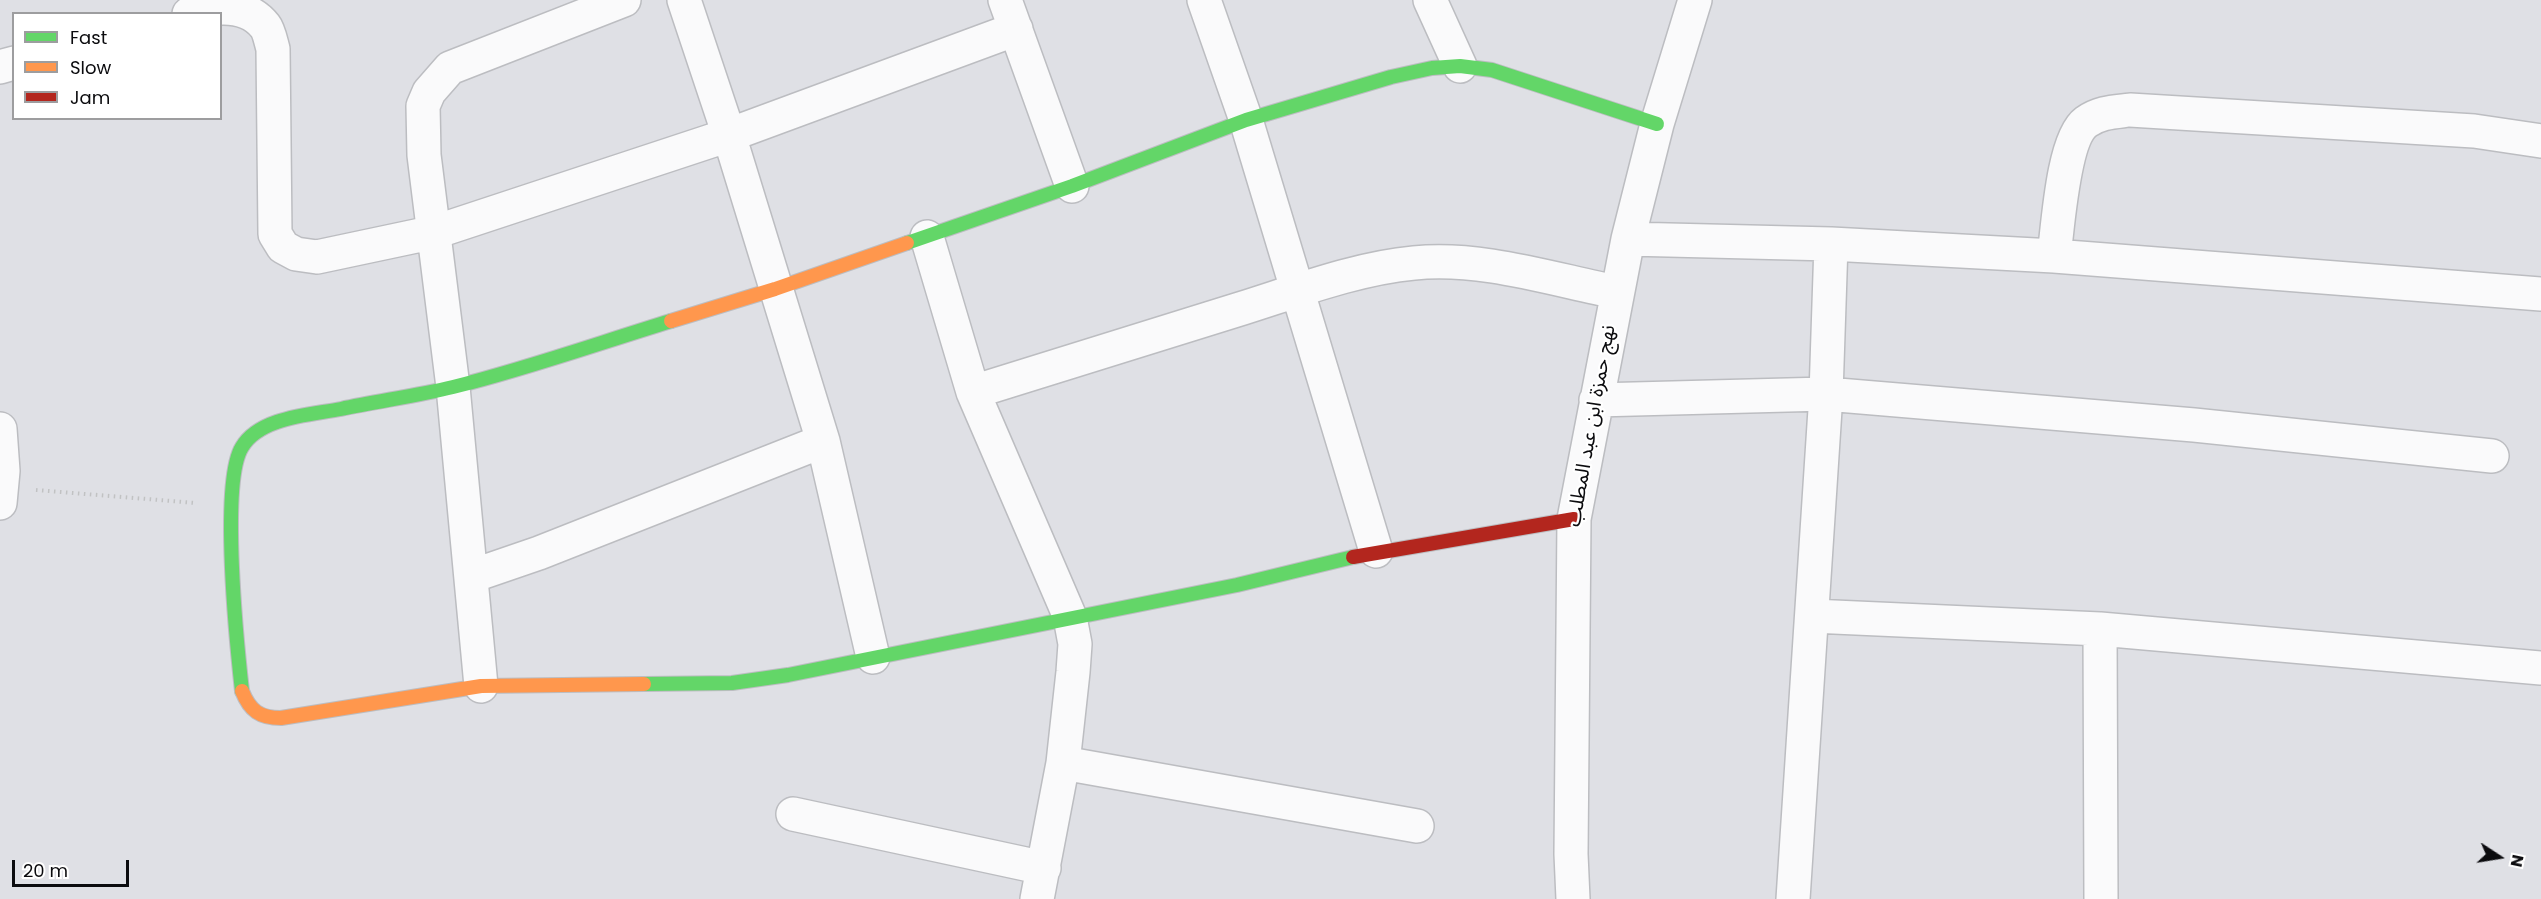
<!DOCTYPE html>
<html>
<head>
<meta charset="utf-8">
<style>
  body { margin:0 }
  #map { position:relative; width:2541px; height:899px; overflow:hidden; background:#dfe0e5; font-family:Poppins,sans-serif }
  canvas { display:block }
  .legend { position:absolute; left:12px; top:12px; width:210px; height:108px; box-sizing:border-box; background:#fff; border:2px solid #9d9d9f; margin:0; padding:8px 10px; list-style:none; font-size:18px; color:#0b0b0e }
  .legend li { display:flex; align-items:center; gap:12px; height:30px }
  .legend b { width:30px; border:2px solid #9d9d9f }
  .north { position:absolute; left:2469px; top:827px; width:60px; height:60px; -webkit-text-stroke:4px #fff; paint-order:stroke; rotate:102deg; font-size:16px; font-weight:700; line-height:24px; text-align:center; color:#0b0b0e }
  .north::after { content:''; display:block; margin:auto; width:21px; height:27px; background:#0b0b0e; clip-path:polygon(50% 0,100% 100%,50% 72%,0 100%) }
  .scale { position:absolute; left:12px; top:860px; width:117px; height:27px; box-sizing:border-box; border:3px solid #0b0b0e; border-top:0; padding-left:8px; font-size:18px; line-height:21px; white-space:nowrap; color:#0b0b0e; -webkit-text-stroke:4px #fff; paint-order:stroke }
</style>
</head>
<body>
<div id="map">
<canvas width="2541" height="899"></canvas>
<ul class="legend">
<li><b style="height:8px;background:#63d668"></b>Fast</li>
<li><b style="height:8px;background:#ff974d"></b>Slow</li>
<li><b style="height:8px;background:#b3261e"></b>Jam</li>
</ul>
<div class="north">N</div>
<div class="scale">20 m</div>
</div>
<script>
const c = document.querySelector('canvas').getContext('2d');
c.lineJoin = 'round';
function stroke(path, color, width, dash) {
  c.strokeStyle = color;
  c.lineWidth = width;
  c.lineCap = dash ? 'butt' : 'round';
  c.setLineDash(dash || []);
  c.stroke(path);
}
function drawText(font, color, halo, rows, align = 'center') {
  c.font = font + ' Poppins,"Noto Sans Arabic",sans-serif';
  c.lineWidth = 4.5;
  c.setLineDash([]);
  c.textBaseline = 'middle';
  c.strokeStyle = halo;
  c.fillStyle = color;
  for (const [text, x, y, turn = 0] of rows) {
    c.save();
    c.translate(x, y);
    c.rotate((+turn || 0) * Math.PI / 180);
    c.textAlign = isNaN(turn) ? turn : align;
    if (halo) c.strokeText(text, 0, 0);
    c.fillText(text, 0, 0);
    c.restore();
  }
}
const street = new Path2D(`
  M684,0L729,135L823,441L873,657
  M1005,0L1072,186
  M1204,0L1246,120L1376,551
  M1430,0L1460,66
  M189,14C215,6 246,2 265,26C269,31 271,42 273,49L275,234L283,247L296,254L317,257L435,232L729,135L1016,29
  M0,67L14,63
  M927,237L973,392L1070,617L1075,644L1073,672L1063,763L1037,899
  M1628,239L1831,244L2054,256L2541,294
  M2054,256C2058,226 2063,139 2086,122C2100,112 2114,112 2130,110L2474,131L2541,141
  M973,392C1063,364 1153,336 1243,308C1297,291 1358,268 1414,263C1480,256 1551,279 1616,292
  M1596,400L1826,394L2194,425L2492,456
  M0,429L3,471L0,503
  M472,576L539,553L823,441
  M1812,616L2100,629L2541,668
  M2100,629L2101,899
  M481,686L453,387L424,155L423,106L429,92L450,68L624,0
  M1063,763L1417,826
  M793,814L1044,868
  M1573,899L1571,854L1574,519L1628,239L1657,124L1695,0
  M1793,899L1826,394L1831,244`);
const fast = new Path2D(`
  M907,243L1072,186L1246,120L1391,77L1432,68L1460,66L1492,70L1657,124
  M644,684L732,683L788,675L1237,585L1353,557
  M242,691C237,646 220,482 242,447C260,417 310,415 341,409C378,401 416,396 453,387C526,369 599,343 671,321`);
const slow = new Path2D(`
  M671,321L775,289L907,243
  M242,691C250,711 260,718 281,718L481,686L644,684`);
const jam = new Path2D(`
  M1353,557L1574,519`);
stroke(street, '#bcbdc1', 36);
stroke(fast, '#bcbdc1', 16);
stroke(slow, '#bcbdc1', 16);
stroke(jam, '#bcbdc1', 16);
stroke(new Path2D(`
  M36,490L196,503`), '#c1c2c3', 4, [1.5, 4.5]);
stroke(street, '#fafafb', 33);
stroke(fast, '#63d668', 14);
stroke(slow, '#ff974d', 14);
stroke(jam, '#b3261e', 14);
drawText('20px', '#0b0b0e', '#fff', [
  ["نهج حمزة ابن عبد المطلب",1592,426,-80]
]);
</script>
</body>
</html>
